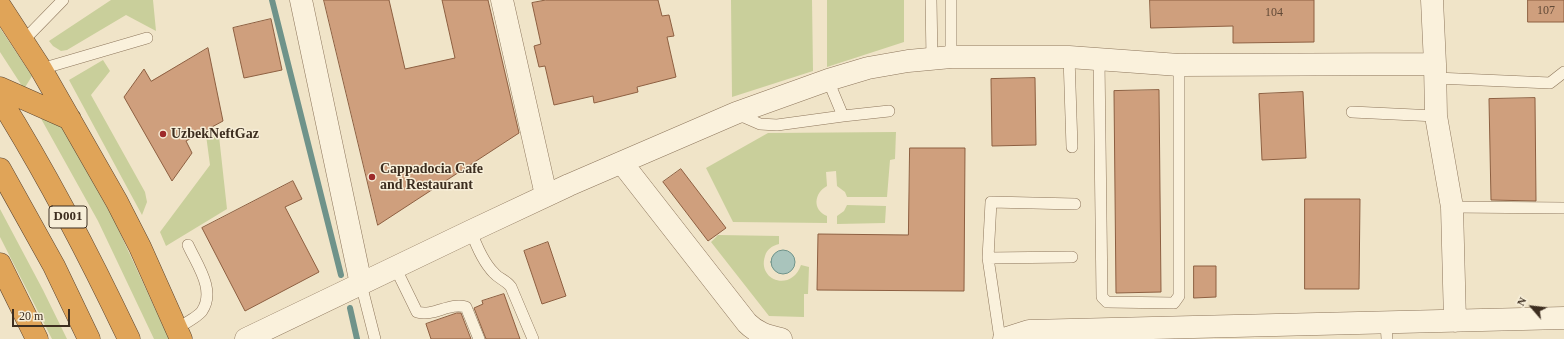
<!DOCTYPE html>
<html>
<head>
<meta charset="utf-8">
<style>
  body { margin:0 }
  #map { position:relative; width:1564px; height:339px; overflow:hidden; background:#f0e4c8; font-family:Georgia,serif }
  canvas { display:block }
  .north { position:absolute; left:1512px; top:287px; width:40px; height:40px; -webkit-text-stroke:3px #f7eed8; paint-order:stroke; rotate:298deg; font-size:11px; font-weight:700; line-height:16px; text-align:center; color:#3d2e20 }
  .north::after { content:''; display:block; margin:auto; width:14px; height:18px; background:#3d2e20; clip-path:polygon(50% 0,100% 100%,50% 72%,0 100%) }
  .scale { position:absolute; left:12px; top:309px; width:58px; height:18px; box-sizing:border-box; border:2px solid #3d2e20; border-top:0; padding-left:5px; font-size:12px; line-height:14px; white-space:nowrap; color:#3d2e20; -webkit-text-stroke:3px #f7eed8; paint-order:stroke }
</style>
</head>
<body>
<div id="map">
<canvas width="1564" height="339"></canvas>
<div class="north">N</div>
<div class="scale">20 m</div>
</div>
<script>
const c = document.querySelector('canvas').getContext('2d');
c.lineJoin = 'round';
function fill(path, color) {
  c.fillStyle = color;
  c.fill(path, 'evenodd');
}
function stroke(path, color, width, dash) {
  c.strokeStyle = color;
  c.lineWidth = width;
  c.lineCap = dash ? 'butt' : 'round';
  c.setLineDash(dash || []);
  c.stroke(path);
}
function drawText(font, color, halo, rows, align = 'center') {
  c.font = font + ' Georgia,serif';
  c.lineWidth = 3;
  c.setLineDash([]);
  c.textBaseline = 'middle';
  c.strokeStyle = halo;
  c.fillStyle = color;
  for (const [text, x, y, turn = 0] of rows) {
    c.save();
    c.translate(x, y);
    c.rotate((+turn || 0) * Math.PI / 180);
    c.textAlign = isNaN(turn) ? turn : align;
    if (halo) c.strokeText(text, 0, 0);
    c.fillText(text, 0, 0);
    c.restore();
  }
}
fill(new Path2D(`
  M111,0H153L156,31L126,15L67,50L61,51L53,46L49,41Z
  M731,0H812L813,71L732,97Z
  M827,0H904V42L827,67Z
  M0,28L32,76L24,89L0,52Z
  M103,60L110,71L91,95L145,192L147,202L142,215L69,80Z
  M39,115L59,122L113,218L169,339H154L98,221Z
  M218,127L227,209L166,246L160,232L210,165L206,135Z
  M896,132L895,159L890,160L887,197H847L845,192L837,186L836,171L826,172L827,186C814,193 812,210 827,216V223L733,222L706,168L768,133Z
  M847,205L886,206L885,223L837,224V216L844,211Z
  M0,209L43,290L67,339H52L0,237Z
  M718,235L779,236V244C772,246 767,249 765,256C757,280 791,293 801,265L809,267L808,294H804V317L769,316L711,242Z`), '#c9cf9b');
const water = new Path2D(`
  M771 262a12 12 0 1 1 24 0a12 12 0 1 1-24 0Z`);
fill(water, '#a9c4bc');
stroke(water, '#6f938a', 1);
stroke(new Path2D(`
  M272,0L341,275
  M350,308L357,339`), '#6f938a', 6);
const building = new Path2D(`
  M324,0H389L405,69L455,58L442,0H488L519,133L378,225Z
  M546,0H658L662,16L669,15L674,36L667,37L676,77L637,87L638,92L594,103L593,96L554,105L545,66L539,67L534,46L541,44L532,3Z
  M1150,0H1314V42L1233,43V26L1151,28Z
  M1528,0H1564V22H1528Z
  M271,19L282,70L244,78L233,28Z
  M208,48L223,121L186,141L192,153L172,181L124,97L144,69L151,81Z
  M1035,78L1036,145L992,146L991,79Z
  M1159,90L1161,292L1116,293L1114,91Z
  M1303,92L1306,158L1262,160L1259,94Z
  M1535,98L1536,201L1491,200L1489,99Z
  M910,148H965L964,291L817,290L818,234L908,235Z
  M681,169L726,228L708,241L663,182Z
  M293,181L302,199L285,207L319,272L245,311L202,228Z
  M1305,199H1360L1359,289H1305Z
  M548,242L566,296L542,304L524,251Z
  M1194,266H1216V297L1194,298Z
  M504,294L520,339H486L474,308L483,304L482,301Z
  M457,313H461L471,339H431L426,324Z`);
fill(building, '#cf9f7d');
stroke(building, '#8d5f41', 1);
const lane = new Path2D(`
  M931,0L932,59
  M23,41L63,0
  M951,57V0
  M1069,57L1072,147
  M1099,60L1102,297L1107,302L1174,303L1179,296V65
  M41,69L147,38
  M1436,78L1550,83L1564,72
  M828,80L843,116
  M1352,112L1436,116
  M737,114L760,124L777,125L843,116L889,111
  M1452,207L1564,208
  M471,231C476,245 483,262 494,273C499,279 506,280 511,287L533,339
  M988,258L1072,257
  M395,267L417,312C434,317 449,302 466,307L479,339
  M361,284L375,339
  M1386,322L1387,339
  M176,329C182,325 198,317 202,311C216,290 197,265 188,245
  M1000,339L988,258L991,202L1075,204`);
const street = new Path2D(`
  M301,0L361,284
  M502,0L546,195
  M1432,0L1435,64L1436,116L1452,207L1455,321
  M622,163L747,323C757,333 767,336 781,339
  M246,339L471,231L569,185L736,113L828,80L868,68L908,61L951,57H1069L1179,65L1435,64
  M1004,339L1029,331L1564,318`);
const highway = new Path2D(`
  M0,6L41,69L117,202L140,247L181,339
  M0,88L70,119
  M0,99C48,176 90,257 129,339
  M0,169L54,266L89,339
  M0,264L37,339`);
stroke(lane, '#8d765c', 12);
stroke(street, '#8d765c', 23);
stroke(highway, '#5b4430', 23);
stroke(lane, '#faf1dc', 11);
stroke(street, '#faf1dc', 22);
stroke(highway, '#e0a458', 22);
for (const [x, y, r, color] of [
  [163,134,4,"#9e2a2b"],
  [372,177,4,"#9e2a2b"]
]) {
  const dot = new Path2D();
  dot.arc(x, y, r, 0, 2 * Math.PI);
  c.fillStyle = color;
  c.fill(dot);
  stroke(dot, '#f7eed8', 1.5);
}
drawText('12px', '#624a37', null, [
  ["107",1546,11],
  ["104",1274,13]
]);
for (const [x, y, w] of [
  [68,217,38]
]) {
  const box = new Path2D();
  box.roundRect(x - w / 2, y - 11, w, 22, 3);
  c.fillStyle = '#f7eed8';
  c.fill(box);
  stroke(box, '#3d2e20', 1);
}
drawText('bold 13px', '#3d2e20', null, [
  ["D001",68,217]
]);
drawText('bold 14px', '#3d2e20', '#f7eed8', [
  ["UzbekNeftGaz",171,134],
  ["Cappadocia Cafe",380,169],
  ["and Restaurant",380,185]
], 'left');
</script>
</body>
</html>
